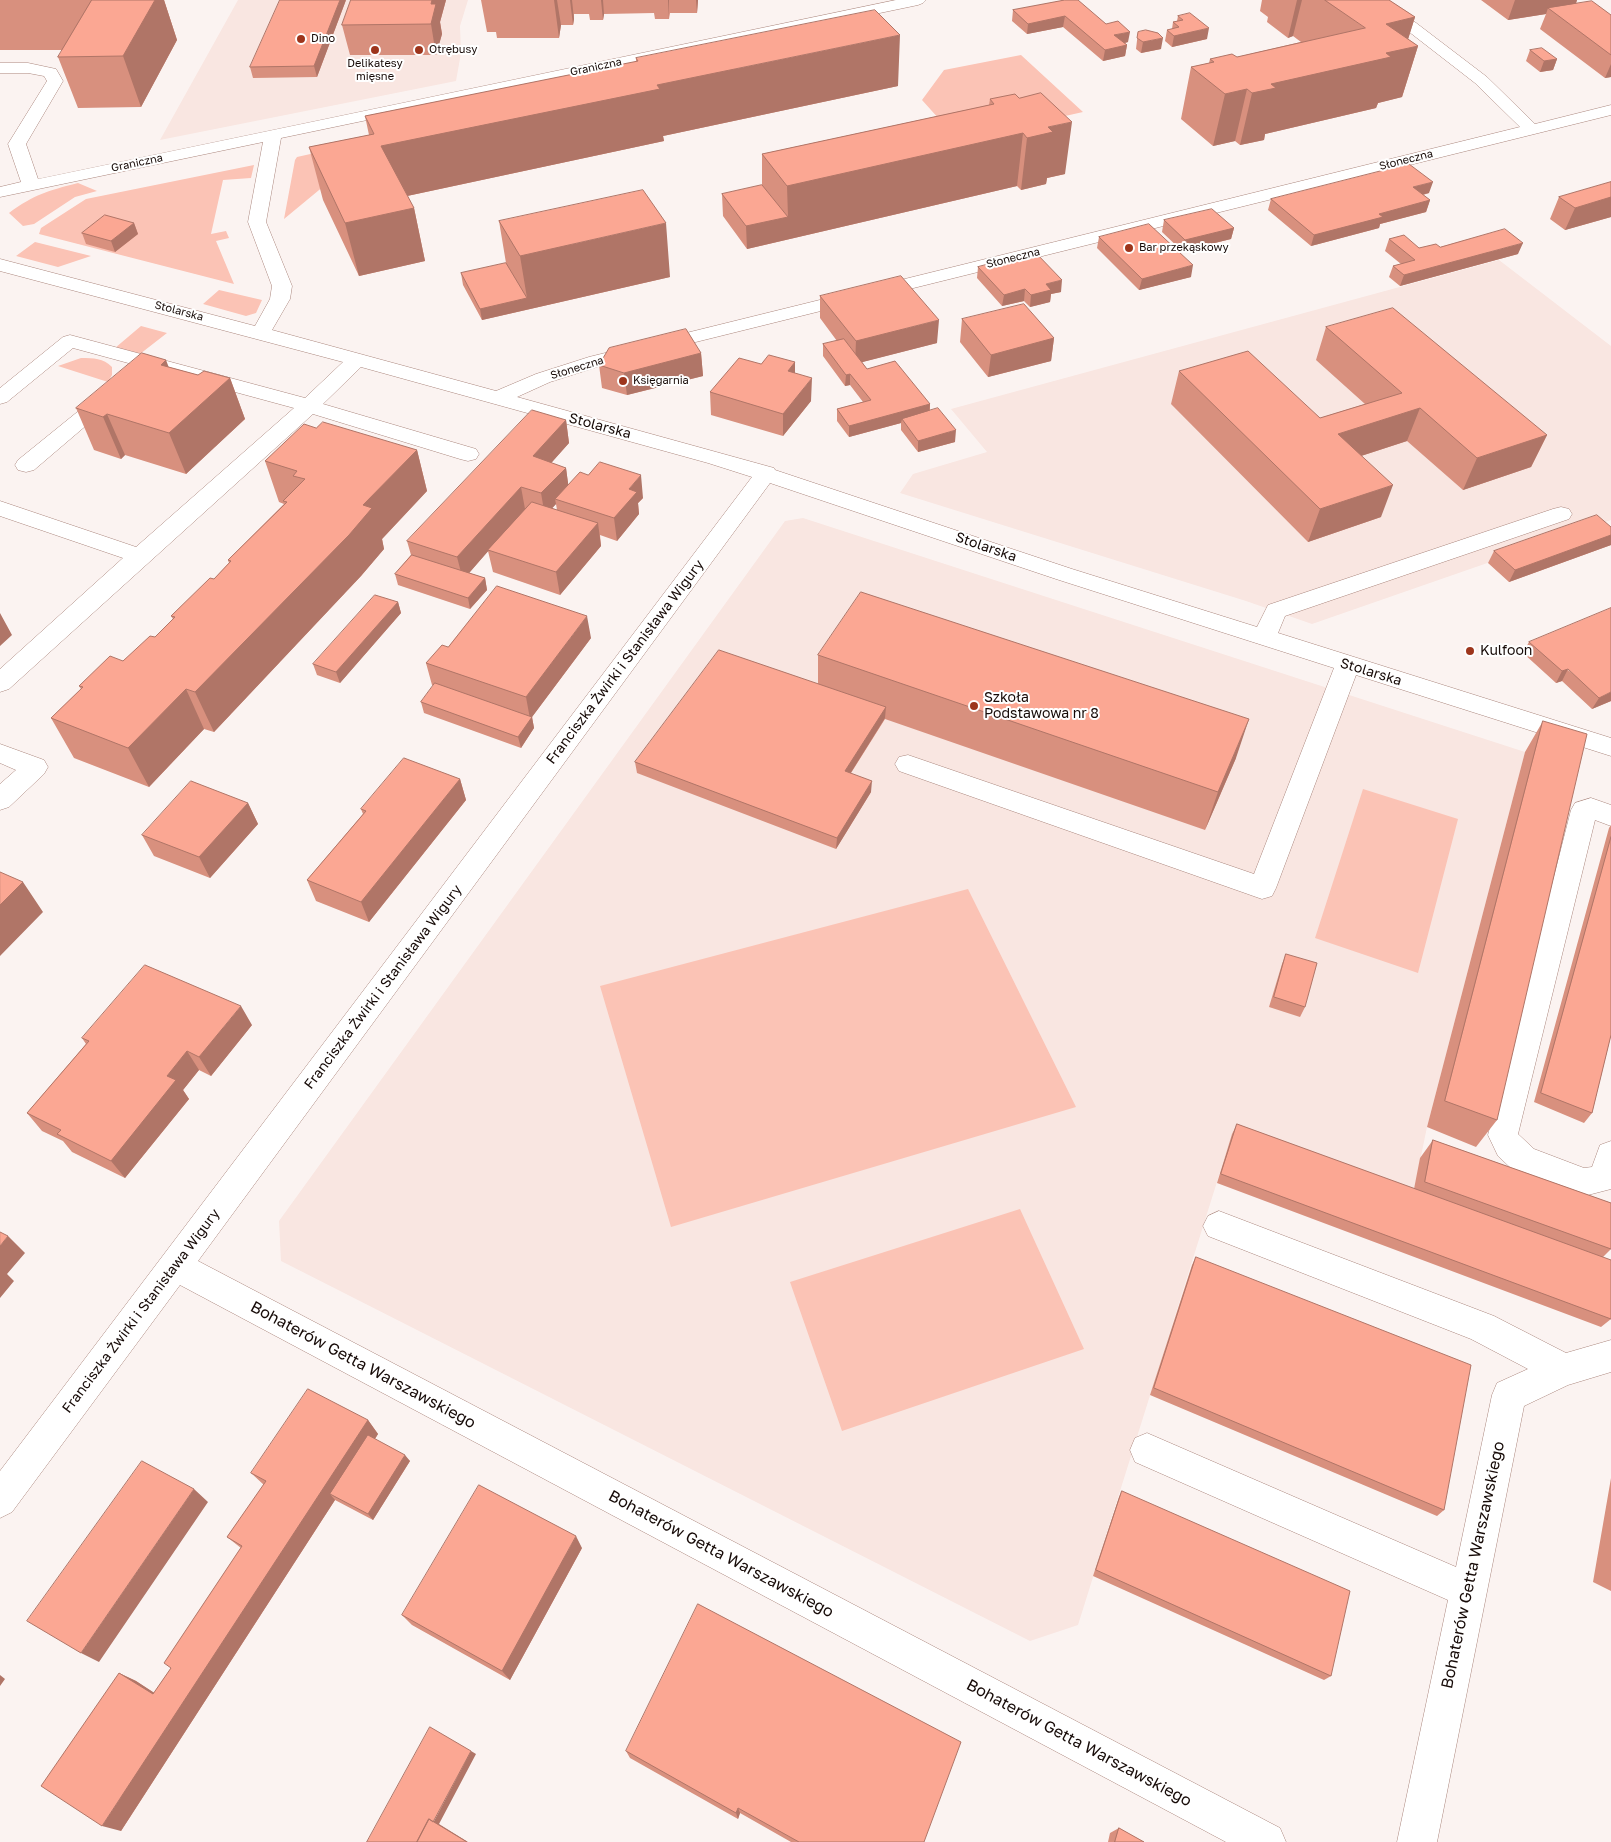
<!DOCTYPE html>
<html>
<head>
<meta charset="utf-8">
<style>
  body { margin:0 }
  canvas { display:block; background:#fbf3f1 }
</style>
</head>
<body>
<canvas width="1611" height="1842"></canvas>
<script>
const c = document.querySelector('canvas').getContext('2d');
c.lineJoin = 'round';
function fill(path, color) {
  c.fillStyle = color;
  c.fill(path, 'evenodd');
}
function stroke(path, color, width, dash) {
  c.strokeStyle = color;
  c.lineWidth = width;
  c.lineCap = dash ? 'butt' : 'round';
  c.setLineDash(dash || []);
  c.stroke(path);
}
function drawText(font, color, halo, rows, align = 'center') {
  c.font = font + ' "Golos Text",sans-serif';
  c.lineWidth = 4;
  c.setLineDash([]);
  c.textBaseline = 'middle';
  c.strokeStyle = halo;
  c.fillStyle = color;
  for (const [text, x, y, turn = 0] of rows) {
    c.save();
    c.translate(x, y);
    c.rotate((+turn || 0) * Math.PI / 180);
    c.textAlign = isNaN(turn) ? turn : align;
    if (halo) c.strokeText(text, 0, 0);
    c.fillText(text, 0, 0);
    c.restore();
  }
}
fill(new Path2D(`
  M238,0H468L460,26L461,53L456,81L160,140Z
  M1499,260L1611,346V520L1312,624L1246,601L900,493L913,474L987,452L951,409Z
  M803,518L1525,752L1427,1127L1412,1200L1232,1134L1078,1625L1030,1641L281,1261L279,1221L785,521Z`), '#f9e6e1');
fill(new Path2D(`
  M1021,55L1083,112L958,140L922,100L944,70Z
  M382,138L284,219L295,160L297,157Z
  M254,165L251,178L223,180L211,234L226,231L229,238L216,241L234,284L39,234L41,228L86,199Z
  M78,183L97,191L75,197L34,224L23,226L9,213C35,194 47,191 78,183Z
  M35,242L91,256L58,267L16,256Z
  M219,290L262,300L256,313L246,316L203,304Z
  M141,326L167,333L140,354L115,348Z
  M81,358C94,358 103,358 112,367V375L108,382L58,366Z
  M1363,789L1458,819L1418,973L1315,938Z
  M968,889L1076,1107L671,1227L600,986Z
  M1020,1209L1084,1349L842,1431L790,1282Z`), '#fbc3b5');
const minor = new Path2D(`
  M896,0H926L923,3L918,5L281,138L266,222L292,286L290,299L272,330L496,391L536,374L589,357L1520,127L1475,83L1368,0H1386L1487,77L1535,124L1611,105V115L603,365L550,382L517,397L774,468L775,470L1072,569L1257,627L1268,605L1553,509L1561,507L1569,509L1572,514L1569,519L1285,616L1278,633L1611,738V756L1356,675L1276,888L1272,896L1262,899L899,771L895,764L899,757L908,755L1254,874L1334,668L1056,579L770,483L198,1261L1280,1828L1286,1842H1226L180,1285L12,1512L0,1518V1471L752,477L708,463L361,367L323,404L476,449L479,454L476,459L468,461L460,459L313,414L9,689L0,692V669L123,558L0,516V501L136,547L294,408L73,348L7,402L0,404V388L63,337L70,335L305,398L343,362L0,271V259L255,326L270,299L272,286L248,222L263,142L0,197V187L21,182L8,144L47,81L44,76L28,73H0V63H28L56,69L63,81L26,144L38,179Z
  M109,390L116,392L119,396L116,400L34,470L26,472L18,470L15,465L18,460L102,392Z
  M0,744L44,760L48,767L44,774L9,807L0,810V784L16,770L0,763Z
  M1591,798L1611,805V826L1595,820L1518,1134L1534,1149L1584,1168L1592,1167L1600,1145L1611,1141V1189L1584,1196L1512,1169L1498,1156L1488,1135L1571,810L1575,803Z
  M1219,1211L1494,1316L1566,1353L1611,1340V1372L1568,1385L1524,1406L1437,1842H1397L1448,1600L1135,1462L1130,1450L1135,1438L1147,1433L1456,1567L1492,1395L1497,1383L1528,1369L1471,1339L1208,1236L1203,1226L1208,1216Z`);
stroke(minor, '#ab877e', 1);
fill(minor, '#fff');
fill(new Path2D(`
  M0,0H164L177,40L141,107L78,108L58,57L63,50H0Z
  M346,0L317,77L253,78L250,67Z
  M351,0H446L440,22L442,34L436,55H350L342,25Z
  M481,0H698L697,13H670L669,19H655L654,13L604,14L603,20H590L589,14H574V19L573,25H561L559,38H497L496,32H487Z
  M1065,0L1128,42L1125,43L1127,45L1125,56L1103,61L1063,27L1027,34L1012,21L1013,10Z
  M1262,0H1389L1415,17L1408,39L1418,46L1402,97L1378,103L1376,108L1265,134L1264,140L1240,145L1235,141L1213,146L1181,119L1191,67L1209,63L1210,59L1237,57L1301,42L1293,36L1288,38L1267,22L1268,17L1260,11Z
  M1481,0H1577L1576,3L1611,15V77L1605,78L1540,29L1546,14L1508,20Z
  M1178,16L1207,39L1172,47L1165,41L1167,30L1172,29L1173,22L1177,21Z
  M1138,32L1161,49L1141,53L1136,49Z
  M1530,50L1557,59L1553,70L1540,72L1526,61Z
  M636,58L898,86L663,136L664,141L407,196L414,208L425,261L359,276L323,200L309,147L369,135L365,116L636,62Z
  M990,99L1065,174L1047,178L1046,184L1021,190L1017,186L747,249L723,216L722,194L762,185V154L989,105Z
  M1611,182V217L1565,230L1550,219L1559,197Z
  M1429,193L1423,195L1430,200L1426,212L1380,224L1379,228L1311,246L1268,210L1271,199Z
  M1164,220L1234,228L1231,239L1182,251L1162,232Z
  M499,221L670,277L482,320L463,285L461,273L506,263Z
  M134,223L138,234L115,252L86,244L82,233Z
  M1099,237L1191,277L1139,290L1097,248Z
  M1389,239L1419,248L1440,247L1518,254L1400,286L1389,277L1393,266L1401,264L1385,251Z
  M978,267L1061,292L1051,294L1050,302L1030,307L1024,301L1002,306L977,278Z
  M820,296L937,343L862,362L867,369L930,404V411L955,442L918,452L901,430V423L849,437L837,421V409L863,402L850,385L845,386L823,356V344L837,341L820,318Z
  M962,319L1054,338L1051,361L988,377L960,342Z
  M1326,327L1547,435L1531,467L1463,490L1407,441L1361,456L1381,517L1308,542L1171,404L1179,371L1320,418L1365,404L1316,360Z
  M701,353L703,376L627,395L602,388L599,365Z
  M795,362V374L811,401L783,436L711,415L710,392L761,364Z
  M169,367L198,375L230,378L245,419L186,474L125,455L121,459L94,450L76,408Z
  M566,420L569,443L551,463L566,468L568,484L643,498L638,503L639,514L617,541L600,535L601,546L560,595L493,572L488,551L469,573L485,578L487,590L470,609L398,585L395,574L411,555L407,541ZM556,504L557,510L552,508Z
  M316,428L417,450L427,491L382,539L384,549L361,576L214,732L204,729L149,787L74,758L51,718L81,689L79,686L123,661L155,637L173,619L171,616L214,579L229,563L228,560L284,504L279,502L265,461Z
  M1611,527V545L1509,582L1488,563L1494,551Z
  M398,602L401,613L340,683L317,675L313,664Z
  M591,638L532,717L534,728L521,748L424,713L421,702L434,685H432L426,663L448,647Z
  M1529,642L1611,701L1592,709L1562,681L1556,683L1523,653Z
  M818,655L1236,758L1205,830L885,719L851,773L871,792L836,849L637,773L635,762L818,684Z
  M1543,721L1497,1120L1476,1147L1427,1127L1525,752Z
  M460,779L466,800L369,922L316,901L307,880L363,814L361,809Z
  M248,803L258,824L210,878L154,856L142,835Z
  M1611,825V1035L1592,1113L1584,1123L1534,1102L1609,828Z
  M1286,954L1305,1007L1300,1017L1269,1007L1282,964Z
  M252,1025L211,1076L199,1070L183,1090L189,1099L125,1178L72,1152L63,1141L42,1131L27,1113L86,1044L82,1038Z
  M1237,1124L1414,1189L1420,1158L1433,1140L1611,1203V1249L1603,1257L1611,1319L1601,1327L1217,1183L1232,1134Z
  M1196,1257L1444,1510L1437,1516L1150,1395L1192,1265Z
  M368,1420L378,1434L375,1439L410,1461L373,1520L335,1500L121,1831L119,1673L136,1681L154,1693L171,1668L241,1548L227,1537L264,1485L251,1473Z
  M1611,1478V1591L1593,1582Z
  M1122,1491L1331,1676L1324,1680L1093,1576L1119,1497Z
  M582,1548L510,1680L412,1625L402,1615Z
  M626,1751L924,1842H791L740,1813L738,1819L630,1758Z
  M1119,1828L1144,1842H1108L1110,1833Z`), '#d8907e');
fill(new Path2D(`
  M155,0H164L177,40L141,107L123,56Z
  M340,0H346L317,77L314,66Z
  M432,0H446L440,22L442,34L436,55L431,24V4Z
  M554,0H557L561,25L559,38Z
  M570,0H572L574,19L573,25Z
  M601,0H603L604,14L603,20Z
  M668,0H669V19Z
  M696,0H698L697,13Z
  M1297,0H1302L1293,36L1288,38Z
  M1515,0H1577L1574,9L1548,8L1546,14L1508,20Z
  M1065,16L1063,27L1027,34L1028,24Z
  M1415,17L1405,49L1418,46L1402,97L1378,103L1376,108L1265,134L1264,140L1240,145L1252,93L1271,84L1386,24Z
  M1209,28L1207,39L1172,47L1174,36Z
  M1130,32L1128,42L1113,46L1114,35Z
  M900,35L898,86L663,136L664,141L393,199L381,146L657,85Z
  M1163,38L1161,49L1141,53L1143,42Z
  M1127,45L1125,56L1103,61L1105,50Z
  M1557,59L1553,70L1540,72L1544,61Z
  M1611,64V77L1605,78Z
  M1247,89L1235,141L1213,146L1225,94Z
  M1072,122L1065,174L1047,178L1046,184L1021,190L1027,138L1048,127Z
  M1023,133L1017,186L747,249L746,226L788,217L787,186Z
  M1433,182L1429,193L1409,198L1413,187Z
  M1611,197V217L1565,230L1575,208Z
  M1430,200L1426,212L1380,224L1379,228L1311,246L1314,235L1379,214Z
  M414,208L425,261L359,276L345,223Z
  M134,223L138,234L115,252L111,241Z
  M666,223L670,277L482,320L480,309L527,298L520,256Z
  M1234,228L1231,239L1182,251L1185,240Z
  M1523,243L1518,254L1400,286L1404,275Z
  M1193,265L1191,277L1139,290L1142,279Z
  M1062,280L1061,292L1051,294L1050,302L1030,307L1031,295L1046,284Z
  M1025,289L1024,301L1002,306L1004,295Z
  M939,320L937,343L855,364L856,341Z
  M1054,338L1051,361L988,377L991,355Z
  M701,353L703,376L627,395L624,373Z
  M166,360L182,402L161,365Z
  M795,362V385L788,371Z
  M850,374V385L845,386L846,375Z
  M230,378L245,419L186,474L169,433Z
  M812,378L811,401L783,436V414Z
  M930,404L929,415L902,419L901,423L849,437V426Z
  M1420,408L1407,441L1327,467L1338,434Z
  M107,414L125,455L121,459L103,417Z
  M566,420L569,443L537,479L533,456Z
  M956,430L955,442L918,452V441Z
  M1547,435L1531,467L1463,490L1477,458Z
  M417,450L427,491L382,539L384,549L361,576L214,732L195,692L363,505Z
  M566,468L569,490L555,499L556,504L545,516L541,493Z
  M641,475L643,498L638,503L639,514L617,541L614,518L629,489Z
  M1393,485L1381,517L1308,542L1320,509Z
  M521,487L525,509L463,580L457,557Z
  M598,523L601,546L560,595L556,572Z
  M1611,535V545L1509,582L1515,570Z
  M485,578L487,590L470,609L468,598Z
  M398,602L401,613L340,683L336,672Z
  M0,613L12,635L0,646Z
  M587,616L591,638L532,717L534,728L521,748L518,737L530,719L526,697Z
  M1568,669L1562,681L1556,683L1562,671Z
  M186,689L204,729L149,787L128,748Z
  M1611,692V701L1592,709L1599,698Z
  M886,707L885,718L845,782V771Z
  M1249,719L1236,758L1205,830L1218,792Z
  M460,779L466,800L369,922L361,902Z
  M872,781L871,792L836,849L837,838Z
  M248,803L258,824L210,878L199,857Z
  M23,882L43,912L0,956V905Z
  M241,1006L252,1025L211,1076L199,1057Z
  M187,1051L199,1070L183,1090L189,1099L125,1178L111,1161L167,1076Z
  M8,1236L25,1253L7,1274L14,1281L0,1298V1246Z
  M368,1420L378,1434L337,1497L330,1494L335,1500L121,1831L102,1826Z
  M405,1455L410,1461L373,1520L368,1514Z
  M194,1489L208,1502L99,1662L81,1653Z
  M576,1536L582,1548L510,1680L502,1671Z
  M119,1673L136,1681L170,1703L153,1694Z
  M0,1675L5,1679L0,1686Z
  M471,1751L476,1754L439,1824L468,1842H423Z
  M738,1808L740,1813L738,1819L736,1813Z`), '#b07567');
const building = new Path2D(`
  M92,0H155L123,56L58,57Z
  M280,0H340L314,66L250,67Z
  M351,0H432L431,4H436L431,24L342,25Z
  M1065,0H1078L1106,24L1118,21L1130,32L1114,35L1127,45L1105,50L1065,16L1028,24L1013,10Z
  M1325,0H1389L1415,17L1386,24L1418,46L1386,53L1391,57L1271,84L1276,88L1252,93L1247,89L1225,94L1191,67L1214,62L1210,59L1232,54L1237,57L1365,28Z
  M1592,1L1611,15V55L1548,8Z
  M875,10L900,35L657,85L660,89L381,146L414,208L345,223L309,147L374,134L365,116L638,61L636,58Z
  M1190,13L1209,28L1174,36L1167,30L1179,27L1173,22L1183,20L1178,16Z
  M1146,30L1158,33L1163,38L1143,42L1137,38L1138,32Z
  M1542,48L1557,59L1544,61L1530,50Z
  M1041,93L1072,122L1048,127L1053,132L1027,138L1023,133L787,186L762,154L994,104L990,99L1015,94L1019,98Z
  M1409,164L1433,182L1413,187L1430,200L1379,214L1383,217L1314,235L1271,199Z
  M1611,182V197L1575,208L1559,197Z
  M762,185L788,217L746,226L722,194Z
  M643,190L666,223L520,256L499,221Z
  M1212,209L1234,228L1185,240L1164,220Z
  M105,215L134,223L111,241L82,233Z
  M1149,224L1193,265L1142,279L1099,237Z
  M1505,229L1523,243L1404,275L1393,266L1415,260L1389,239L1404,235L1419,248L1436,244L1440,247Z
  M1035,252L1062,280L1046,284L1051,290L1031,295L1025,289L1004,295L978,267Z
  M506,263L527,298L480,309L461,273Z
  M901,276L939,320L856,341L820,296Z
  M1024,304L1054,338L991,355L962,319Z
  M1393,308L1547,435L1477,458L1420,408L1338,434L1393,485L1320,509L1179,371L1248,351L1320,418L1402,393L1326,327Z
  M686,329L701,353L624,373L599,365L609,348Z
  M844,339L867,369L895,361L930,404L849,426L837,409L871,400L850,374L846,375L823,344Z
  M142,353L166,360L161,365L198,375L204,371L230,378L169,433L107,414L103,417L76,408Z
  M769,355L795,362L788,371L812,378L783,414L710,392L739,358L761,364Z
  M938,408L956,430L918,441L902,419Z
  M532,410L566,420L533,456L566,468L541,493L521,487L457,557L407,541Z
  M323,422L417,450L363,505L372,508L349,535L195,692L186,689L128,748L51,718L83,687L79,686L110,656L123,661L150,636L155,637L175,617L171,616L210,578L214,579L231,561L228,560L287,502L283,501L305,479L293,476L297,471L265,461L304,424L316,428Z
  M600,462L641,475L629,489L637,492L614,518L555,499L580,472L588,475Z
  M532,502L598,523L556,572L488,550Z
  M1597,515L1611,527V535L1515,570L1494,551Z
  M412,555L485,578L468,598L395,574Z
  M497,586L587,616L526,697L426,663L442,645L448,647Z
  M861,592L1249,719L1218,792L818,655Z
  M375,595L398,602L336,672L313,664Z
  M1611,608V692L1599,698L1568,669L1562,671L1529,642Z
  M719,650L886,707L845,771L872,781L837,838L635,762Z
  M435,683L532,717L518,737L421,702Z
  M1543,721L1587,734L1497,1120L1445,1101Z
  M404,758L460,779L361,902L307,880L366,811L361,809Z
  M191,781L248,803L199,857L142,835Z
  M1611,837V1035L1592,1113L1541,1093Z
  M0,872L23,882L0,905Z
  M1286,954L1317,963L1305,1007L1274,997Z
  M145,965L241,1006L199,1057L187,1051L167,1076L176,1080L111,1161L57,1134L61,1130L27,1113L89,1041L82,1038Z
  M1237,1124L1611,1260V1319L1221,1174Z
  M1433,1140L1611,1203V1249L1425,1182Z
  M0,1232L8,1236L0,1246Z
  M1196,1257L1471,1365L1444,1510L1154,1388Z
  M308,1389L368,1420L102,1826L41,1786L119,1673L153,1694L171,1668L164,1663L242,1546L227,1537L266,1481L251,1473Z
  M368,1435L405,1455L368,1514L330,1494Z
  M142,1461L194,1489L81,1653L27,1621Z
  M479,1485L576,1536L502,1671L402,1615Z
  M1122,1491L1350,1591L1331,1676L1096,1570Z
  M698,1604L961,1742L924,1842H799L738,1808L736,1813L626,1751Z
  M430,1727L471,1751L433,1822L429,1819L417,1842H367Z
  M429,1819L467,1842H417Z
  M1119,1828L1144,1842H1115Z`);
fill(building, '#fba793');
stroke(building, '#b07567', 1);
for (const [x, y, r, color] of [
  [301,39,5,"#9d351c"],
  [375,50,5,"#9d351c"],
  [419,50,5,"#9d351c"],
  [1129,248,5,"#9d351c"],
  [623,381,5,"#9d351c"],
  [1470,651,5,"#9d351c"],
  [974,706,5,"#9d351c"]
]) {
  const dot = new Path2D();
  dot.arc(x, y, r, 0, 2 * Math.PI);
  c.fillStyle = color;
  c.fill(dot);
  stroke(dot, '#fff', 2);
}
drawText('11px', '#160a07', '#fff', [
  ["Dino",311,39],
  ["Otrębusy",429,50],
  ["Delikatesy",375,64,"center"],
  ["mięsne",375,77,"center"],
  ["Bar przekąskowy",1139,248],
  ["Księgarnia",633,381]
], 'left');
drawText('11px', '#160a07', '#fff', [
  ["Graniczna",596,67,-12],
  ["Słoneczna",1406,160,-14],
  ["Graniczna",137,163,-12],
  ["Słoneczna",1013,258,-14],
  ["Stolarska",179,311,15],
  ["Słoneczna",577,368,-17]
]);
drawText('14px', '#160a07', '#fff', [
  ["Stolarska",600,426,15],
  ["Stolarska",986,547,19],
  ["Franciszka Żwirki i Stanisława Wigury",625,662,-53],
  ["Stolarska",1371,672,17],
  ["Franciszka Żwirki i Stanisława Wigury",383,987,-53],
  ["Franciszka Żwirki i Stanisława Wigury",141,1311,-53]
]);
drawText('14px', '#160a07', '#fff', [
  ["Kulfoon",1480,651],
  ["Szkoła",984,698],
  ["Podstawowa nr 8",984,714]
], 'left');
drawText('16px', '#160a07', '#fff', [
  ["Bohaterów Getta Warszawskiego",363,1365,28],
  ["Bohaterów Getta Warszawskiego",721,1554,28],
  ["Bohaterów Getta Warszawskiego",1473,1565,-78],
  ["Bohaterów Getta Warszawskiego",1079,1743,28]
]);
</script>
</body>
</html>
